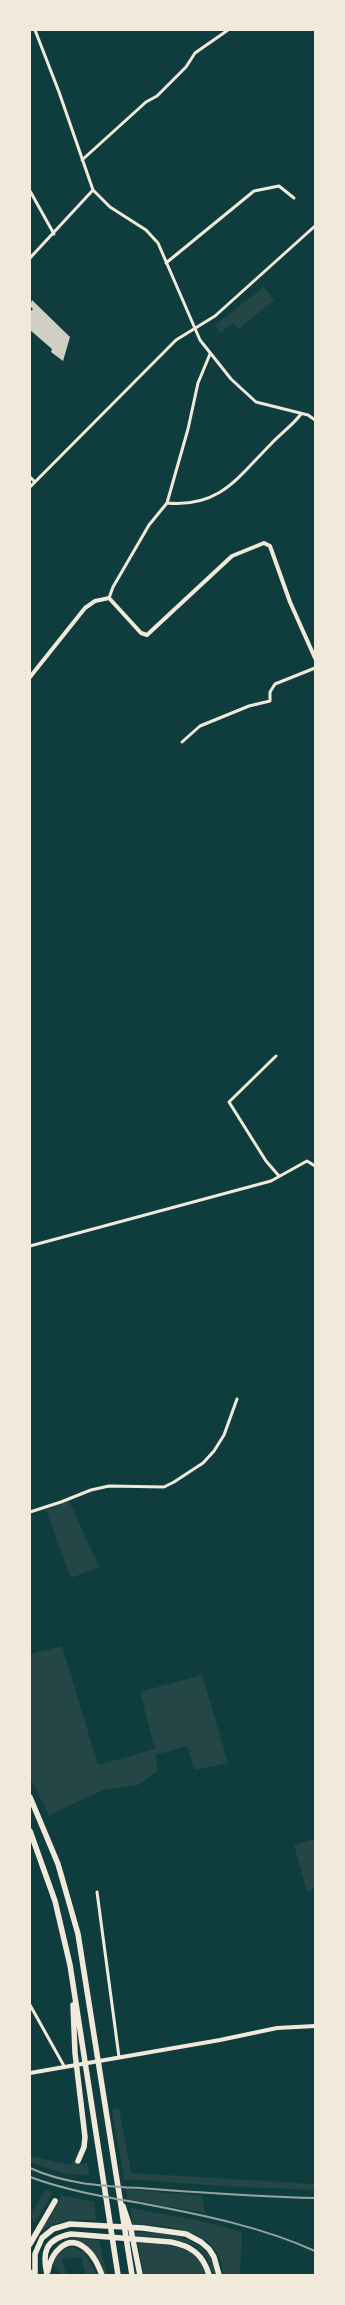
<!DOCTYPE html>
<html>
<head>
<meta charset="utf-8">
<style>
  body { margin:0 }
  #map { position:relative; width:345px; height:2305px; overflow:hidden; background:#0f3d3e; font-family:"Alegreya Sans",sans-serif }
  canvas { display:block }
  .frame { position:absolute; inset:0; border:31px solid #f1e9da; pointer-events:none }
</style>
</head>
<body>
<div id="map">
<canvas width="345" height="2305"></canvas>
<div class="frame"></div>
</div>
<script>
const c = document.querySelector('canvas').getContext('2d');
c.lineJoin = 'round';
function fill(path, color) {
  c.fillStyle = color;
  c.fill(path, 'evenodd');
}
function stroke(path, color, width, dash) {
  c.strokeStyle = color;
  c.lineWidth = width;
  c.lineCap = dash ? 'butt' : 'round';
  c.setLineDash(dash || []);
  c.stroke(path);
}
fill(new Path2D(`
  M264,287L274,300L239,329L233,323L220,333L215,325Z
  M69,1501L99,1567L71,1578L46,1510Z
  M62,1646L98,1765L155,1749L140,1692L202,1675L228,1763L195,1770L187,1746L155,1755L158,1771L138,1785L103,1790L49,1815L30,1777V1654Z
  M315,1839V1888L307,1891L294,1845Z
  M119,2108L131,2173L315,2184V2190L238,2187L124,2179L112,2110Z
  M30,2156L71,2165L73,2160L80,2164L88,2163L89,2176L62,2173L30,2162Z
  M126,2189L202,2196L205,2213L128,2199Z
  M45,2190L53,2192L35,2223L31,2215Z
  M61,2195L94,2202L96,2220C75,2220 58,2218 41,2232L58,2203Z
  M130,2208L201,2221L242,2232L240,2275H223C222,2228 168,2226 133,2224Z
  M135,2232C167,2234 210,2234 216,2275H212C208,2235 164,2239 135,2235Z
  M73,2238L99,2240L107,2275H105C96,2256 89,2240 66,2239Z
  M138,2243C164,2245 199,2243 205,2275H144Z
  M71,2247L84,2252L97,2275H86L81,2257L62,2259L66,2274L61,2275L53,2264L54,2255L65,2248Z`), '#244646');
fill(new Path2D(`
  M32,300L70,337L63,361L51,352L52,349L30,330V312L33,309L30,306Z`), '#cfcfc3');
stroke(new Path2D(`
  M35,30L59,92L93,190L110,207L146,230L158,243L200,340L231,379L256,402L308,415L315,420
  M82,160L146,102L157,96L186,67L195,53L228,30
  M30,191L54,234
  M30,258L93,190
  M166,263L254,191L279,186L294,198
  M30,477L35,482
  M30,487L176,340L215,316L315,226
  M167,503C220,508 238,477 271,444C280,434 293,425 301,414
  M109,598L113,587L149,525L167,503L188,429L198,383L210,354
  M182,742L200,726L249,706L270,701V692L275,684L315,668
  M276,1056L229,1102L266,1161L279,1176
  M30,1246L271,1181L307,1161L315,1166
  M30,1512L61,1502L91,1490L109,1486L164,1487L174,1482L203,1463L214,1451L224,1435L237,1399
  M97,1892L119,2057
  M30,2005L64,2066`), '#f1e9da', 3);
stroke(new Path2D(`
  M30,677L85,608L95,601L109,598L141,633L147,635L232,556L264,543L270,546L290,602L315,658
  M30,2073L220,2040L277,2028L315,2026`), '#f1e9da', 4);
stroke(new Path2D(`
  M30,1797L58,1864L78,1934L132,2275
  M30,1831L55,1901L70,1965L118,2275
  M73,2005L75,2053L85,2137L84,2147L78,2161
  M123,2206L131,2230L140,2275
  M30,2244L55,2201
  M48,2271C51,2253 67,2233 85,2248C94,2255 98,2265 102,2275
  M30,2272L31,2275
  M35,2275V2254L42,2238L53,2229L70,2224L143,2228L186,2234L201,2242L209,2249L214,2257L219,2275
  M47,2275C42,2252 45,2239 71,2234L171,2242C191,2246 203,2254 209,2275`), '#f1e9da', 5.5);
stroke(new Path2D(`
  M30,2168C69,2186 111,2186 153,2189C207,2193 261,2197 315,2198
  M30,2177C68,2191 106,2197 145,2204C203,2215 262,2227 315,2251`), '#97a49c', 2);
</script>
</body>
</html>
